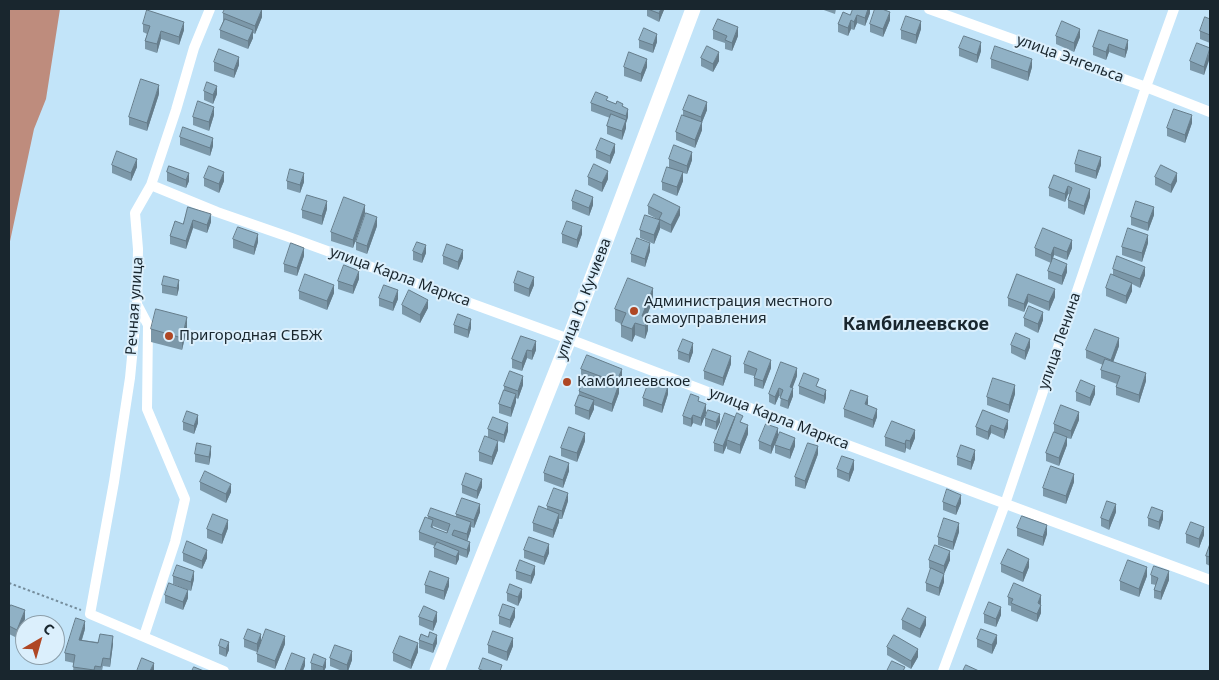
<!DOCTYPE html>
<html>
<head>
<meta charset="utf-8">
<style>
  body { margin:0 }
  #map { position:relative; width:1219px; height:680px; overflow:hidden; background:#c2e4f9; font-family:"Noto Sans",sans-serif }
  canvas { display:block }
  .frame { position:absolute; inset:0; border:10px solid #19262e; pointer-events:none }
  .north { position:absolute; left:15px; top:615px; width:50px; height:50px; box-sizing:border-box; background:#dbeffc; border:1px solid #8d9faa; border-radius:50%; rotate:38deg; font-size:14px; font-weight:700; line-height:20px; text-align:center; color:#19262e }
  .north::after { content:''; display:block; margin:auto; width:18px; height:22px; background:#af4724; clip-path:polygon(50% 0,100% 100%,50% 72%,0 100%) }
</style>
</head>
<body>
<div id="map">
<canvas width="1219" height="680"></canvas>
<div class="frame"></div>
<div class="north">С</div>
</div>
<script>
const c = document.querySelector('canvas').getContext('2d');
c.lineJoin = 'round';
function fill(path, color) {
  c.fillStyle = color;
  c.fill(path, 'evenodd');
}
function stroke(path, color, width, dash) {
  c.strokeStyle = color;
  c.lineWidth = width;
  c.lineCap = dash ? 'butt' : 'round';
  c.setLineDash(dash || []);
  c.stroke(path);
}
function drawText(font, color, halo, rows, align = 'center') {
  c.font = font + ' "Noto Sans",sans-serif';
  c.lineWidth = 4;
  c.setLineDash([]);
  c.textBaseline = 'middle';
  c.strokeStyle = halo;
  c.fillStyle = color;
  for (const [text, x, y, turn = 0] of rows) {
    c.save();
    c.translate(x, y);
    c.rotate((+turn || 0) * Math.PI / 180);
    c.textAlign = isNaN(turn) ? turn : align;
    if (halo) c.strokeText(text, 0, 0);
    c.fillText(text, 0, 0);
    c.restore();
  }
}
fill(new Path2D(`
  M9,9H60L46,99L34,129L9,246Z`), '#be8c7d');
stroke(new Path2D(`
  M9,583L81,610`), '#758d9c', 2, [2.5, 2.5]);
stroke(new Path2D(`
  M210,9L194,48L176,110L151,185L135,213L138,249L137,305L130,378L114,482L90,614L224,671
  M929,9L1146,87L1210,112
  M151,185L217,212L286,236L569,339L818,434L1210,580
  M138,306L148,325L147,409L185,499L175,542L144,636
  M943,671L1005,504L1146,87L1174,9`), '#fff', 10);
stroke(new Path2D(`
  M437,671L569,339L693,9`), '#fff', 15);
fill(new Path2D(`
  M647,9H664L659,22L647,16Z
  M821,9H836L835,14Z
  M870,9V13L865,26L857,23L854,30L851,29L848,36L838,32V24L850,15Z
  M223,13L262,17L255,34L253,33V38L248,49L220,38V30L223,22Z
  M1210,19V43L1200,39V31Z
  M890,20L883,37L870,32V24Z
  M143,24L184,30L179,45L161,39L157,53L145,49V41L147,34L143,32Z
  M921,29L916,44L901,39V30Z
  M713,30L738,36L732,51L725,49V43L713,39Z
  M1099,30L1128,48L1125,58L1109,52L1106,60L1093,55V47Z
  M1056,36L1080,37L1074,52L1056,44Z
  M639,40L657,42L653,53L639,48Z
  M959,48L981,51L977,63L959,56Z
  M1210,48L1204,75L1190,70V61Z
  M701,58L719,61L713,72L701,66Z
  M991,59L1032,67L1028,81L991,68Z
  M214,62L239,65L234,78L214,71Z
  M624,67H647L641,82L624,76Z
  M204,91L217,94L213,104L204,100Z
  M159,94L147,131L129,125V117Z
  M608,101L623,107L628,117L626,123V128L622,140L607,134V126L610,118L591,111V103Z
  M683,110H707L702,122V130L695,148L676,140V132L683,115Z
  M214,115L209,131L193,125V117Z
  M1192,123L1185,143L1167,136V128Z
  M180,137L213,146L210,156L180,145Z
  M596,150L615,152L610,164L596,158Z
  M669,159L692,160L687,174L683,173V181L677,196L662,190V182L669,167Z
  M1075,164L1101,165L1096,179L1075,172Z
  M112,165L137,167L131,181L112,173Z
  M169,166L189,181L186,188L167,181V172Z
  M1054,175L1090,197L1084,215L1068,208V200L1070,195L1068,194L1065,202L1049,196V188Z
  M588,177L608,179L602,192L588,185Z
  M1155,177L1177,181L1171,193L1155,185Z
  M204,178L224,181L219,193L204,186Z
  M287,181L304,182L300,193L287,189Z
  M572,201L593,205L589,216L572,209Z
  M648,206L680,215L671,233L660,228L654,244L640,238V230L659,220L648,214Z
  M188,207L211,222L207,233L193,228L186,249L170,244V236L183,224Z
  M327,209L322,225L302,218V210Z
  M365,213L353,248L331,241V232Z
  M1154,215L1148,231L1131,225V217Z
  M377,226L367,254L356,250V242Z
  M562,234H582L577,248L562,243Z
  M233,239L258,242L254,255L233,248Z
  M1072,240V248L1067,260L1054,255L1051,263L1035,256V248Z
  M1148,243L1142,262L1122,255V247Z
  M413,251L426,253L422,263L413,260Z
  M650,251L645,267L631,262V254Z
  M304,256L297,276L284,272V264Z
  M443,256L463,258L458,270L443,264Z
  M1113,269L1145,275L1140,288L1132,284V291L1126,304L1106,296V288L1113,275Z
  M1048,271L1067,272L1062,285L1048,279Z
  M1017,274L1055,297L1049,311L1028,302L1024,312L1008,306V298Z
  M359,279L353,294L338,289V281Z
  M514,283L534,285L529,297L514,291Z
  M162,285L179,288L177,296L162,293Z
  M299,291L334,293L327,310L299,299Z
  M379,298L398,299L393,311L379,306Z
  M653,300L646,317L648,330L645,339L635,335L632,342L621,337V324L615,321V309Z
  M402,305L428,308L420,323L402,314Z
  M1024,318L1043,320L1038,333L1024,326Z
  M454,325L471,328L468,338L454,333Z
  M151,329H187L182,350L151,342Z
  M521,336L536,350L532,360L527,358L522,371L512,368V359Z
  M1011,345L1030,347L1025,360L1011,353Z
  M1119,346L1113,362L1146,381L1139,403L1116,395V387L1117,384L1101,378V370L1103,365L1086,358V350Z
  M678,351L693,352L689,363L678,359Z
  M731,364L723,386L704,379V371Z
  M744,364L771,368L763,389L754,386V376L744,373Z
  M581,369L622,377L619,385V393L612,412L594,405V409L589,420L575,414V406L579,395V391L584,379L581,377Z
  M797,376L792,388L793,396L788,409L780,406L781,397L779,396L775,405L769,402V394Z
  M523,385L518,399L516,398V402L511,417L499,413V404L504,390V386Z
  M799,386L819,387L826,398L824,404L799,394Z
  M1076,392L1095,394L1090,406L1076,401Z
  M668,394L662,413L643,406V398Z
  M1015,394L1009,413L987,405V397Z
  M868,405L877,417L873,428L844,417V409Z
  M983,410L1008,428L1004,439L991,433L988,440L976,435V427Z
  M706,413L701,426L693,423L691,427L683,424V416Z
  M705,418L720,422L716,430L705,426Z
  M735,420L743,423L748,434L740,454L727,449V445L723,454L714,451V443Z
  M1079,420L1071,439L1067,438V445L1059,466L1046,461V453L1054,432V424Z
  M183,422L198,423L194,434L183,430Z
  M488,429L508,431L504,443L488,437Z
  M778,436L771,454L759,449V441Z
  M885,437L915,438L910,450L906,448L905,453L885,446Z
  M585,441L577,462L561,456V448Z
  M775,445L795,446L790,459L775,453Z
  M498,450L492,465L479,461V452Z
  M195,454H211L209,465L195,462Z
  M818,454L805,489L795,486V477Z
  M957,457L975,459L971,470L957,465Z
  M837,469H854L849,482L837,477Z
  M569,471L563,488L544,481V473Z
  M200,482L231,492L226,503L200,490Z
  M1074,482L1066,504L1043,496V488Z
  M462,485L482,487L477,499L462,493Z
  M568,501L562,519H559V522L553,538L533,531V523L547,510V506Z
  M943,502L961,503L956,515L943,510Z
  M480,512L474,528L471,527V530L467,541L470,550L467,558L459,555V559L456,565L434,557V548L435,546L419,540V532L428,518V516L456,517V514ZM433,526L448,532L447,533L433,528Z
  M1116,512L1109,530L1101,526V518Z
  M1148,518L1163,519L1159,530L1148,526Z
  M228,528L222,544L207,538V529Z
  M1017,528L1047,534L1043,546L1017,536Z
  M959,532L953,550L938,545V537Z
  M1186,534L1204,535L1199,548L1186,543Z
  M1210,544V566L1206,564V556Z
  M524,550L549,553L544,565L524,558Z
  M183,553L207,558L202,569L183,561Z
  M929,560H950L944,574V582L939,596L926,591V583L931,569L929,568Z
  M1001,564L1029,567L1023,582L1001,572Z
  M516,571L535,574L531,584L516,579Z
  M1151,575L1169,580L1161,600L1154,598V590L1156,585L1151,584Z
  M173,576L194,579L191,591L173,584Z
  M1147,576L1139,597L1120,590V581Z
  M425,585L449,586L444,600L425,593Z
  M507,593L522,597L518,606L507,601Z
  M165,595L188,598L183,610L165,603Z
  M1008,597L1041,603V613L1037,622L1011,611V606L1008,605Z
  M9,609L25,619L17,638L9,634Z
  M984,614L1001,615L996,627L984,623Z
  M499,616L515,617L510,628L499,624Z
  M419,617L437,621L433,631L419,625Z
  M902,620L926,625L920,638L902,629Z
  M85,629L82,640L113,644L110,667L103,666L102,671H73L74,663L65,661V653Z
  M244,639L261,642L257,652L244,647Z
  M977,639L997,643L992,654L977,647Z
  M419,640L437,643L433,653L419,648Z
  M285,644L275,669L257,662V654Z
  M488,645L513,646L507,661L488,653Z
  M219,646L229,650L226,657L219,654Z
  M887,647L918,657L911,669L887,655Z
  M418,652L411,669L393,661V653Z
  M330,658L352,660L348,671H342L330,666Z
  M311,663L326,667L324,671H311Z`), '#7c98a9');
fill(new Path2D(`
  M262,9V17L255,34V26Z
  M661,9H664V10L659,22V13Z
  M868,9H870V13L865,26V18Z
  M890,12V20L883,37V29Z
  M857,15V23L854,30V22Z
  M851,20V29L848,36V28Z
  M921,21V29L916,44V35Z
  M184,22V30L179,45V37Z
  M738,27V36L732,51V43Z
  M1080,29V37L1074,52V43Z
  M253,30V38L248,49V41Z
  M161,31V39L157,53V44Z
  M657,34V42L653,53V45Z
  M1128,40V48L1125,58V50Z
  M981,42V51L977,63V55Z
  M1109,44V52L1106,60V52Z
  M1210,50V58L1204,75V67Z
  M719,52V61L713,72V64Z
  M239,57V65L234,78V70Z
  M647,59V67L641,82V74Z
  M1032,59V67L1028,81V72Z
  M159,85V94L147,131V123Z
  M217,86V94L213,104V95Z
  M707,102V110L701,125V117Z
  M214,107V115L209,131V122Z
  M628,109V117L626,123V128L622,140V131L626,121V116Z
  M1192,115V123L1185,143V135Z
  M702,122V130L695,148V140Z
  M213,138V146L210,156V148Z
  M615,144V152L610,164V156Z
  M692,152V160L687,174V166Z
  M1101,157V165L1096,179V171Z
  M137,159V167L131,181V173Z
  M608,171V179L602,192V183Z
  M224,172V181L219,193V184Z
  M683,172V181L677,196V187Z
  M189,173V181L186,188V180Z
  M304,173V182L300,193V185Z
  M1177,173V181L1171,193V185Z
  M1068,186V194L1065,202V194Z
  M1090,189V197L1084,215V206Z
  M593,197V205L589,216V208Z
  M327,201V209L322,225V216Z
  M365,205V213L353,248V240Z
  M680,207V215L671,233V225Z
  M1154,207V215L1148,231V223Z
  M211,214V222L207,233V225Z
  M377,217V226L367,254V246Z
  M193,220V228L186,249V241Z
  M660,220V229L654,244V235Z
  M582,226V234L577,248V240Z
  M258,234V242L254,255V247Z
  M1148,235V243L1142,262V253Z
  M1072,240V248L1067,260V252Z
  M650,243V251L645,267V259Z
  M426,245V253L422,263V255Z
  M1054,247V255L1051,263V255Z
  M304,248V256L297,276V268Z
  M463,250V258L458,270V262Z
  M1067,264V272L1062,285V276Z
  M1145,267V275L1140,288V279Z
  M359,271V279L353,294V286Z
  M534,277V285L529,297V289Z
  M179,280V288L177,296V288Z
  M1132,283V291L1126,304V296Z
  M334,285V293L327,310V301Z
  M653,288V300L643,326L642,316Z
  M1055,289V297L1049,311V302Z
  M398,290V299L393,311V303Z
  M1028,294V302L1024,312V304Z
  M428,300V308L420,323V315Z
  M1043,312V320L1038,333V324Z
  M187,317V329L182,350V338Z
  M648,318V330L645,339V326Z
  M471,319V328L468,338V330Z
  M635,323V335L632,342V329Z
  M1119,338V346L1111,368V360Z
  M1030,339V347L1025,360V351Z
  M536,341V350L532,360V351Z
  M693,343V352L689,363V355Z
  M527,350V358L522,371V363Z
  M731,356V364L723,386V378Z
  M771,360V368L763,389V381Z
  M797,368V376L790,395V387Z
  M622,369V377L619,385V393L612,412V404L616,383Z
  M1146,373V381L1139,403V395Z
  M523,376V385L518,399V391Z
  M1015,385V394L1009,413V405Z
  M668,386V394L662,413V405Z
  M1095,386V394L1090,406V398Z
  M779,388V396L775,405V397Z
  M793,388V396L788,409V401Z
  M826,390V398L824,404V396Z
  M516,394V402L511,417V408Z
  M868,396V404L865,412V404Z
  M594,400V409L589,420V411Z
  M706,404V413L701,426V418Z
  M877,409V417L873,428V420Z
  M1079,412V420L1071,439V431Z
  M720,414V422L716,430V422Z
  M198,415V423L194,434V426Z
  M693,415V423L691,427V419Z
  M735,417V425L727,440V445L723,454V446Z
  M1008,420V428L1004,439V430Z
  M508,423V431L504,443V435Z
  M748,425V434L740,454V445Z
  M991,425V433L988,440V432Z
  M778,428V436L771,454V446Z
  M915,430V438L910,450V441Z
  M585,433V441L577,462V453Z
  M1067,437V445L1059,466V458Z
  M795,438V446L790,459V450Z
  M906,440V448L905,453V444Z
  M498,441V450L492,465V457Z
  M211,446V454L209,465V457Z
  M818,446V454L805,489V481Z
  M975,450V459L971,470V462Z
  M854,460V469L849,482V474Z
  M569,463V471L563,488V480Z
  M1074,474V482L1066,504V496Z
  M482,479V487L477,499V491Z
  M231,484V492L226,503V494Z
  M568,493V501L562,519V511Z
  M961,495V503L956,515V507Z
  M480,504V512L474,528V520Z
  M1116,504V512L1109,530V521Z
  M1163,511V519L1159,530V522Z
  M559,514V522L553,538V530Z
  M228,520V528L222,544V535Z
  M471,522V530L467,542V534Z
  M959,523V532L953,550V542Z
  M1047,525V534L1043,546V537Z
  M1204,527V535L1199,548V539Z
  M470,542V550L467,558V550Z
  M549,544V553L544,565V557Z
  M207,550V558L202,569V561Z
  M459,551V559L456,565V557Z
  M950,551V560L944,574V582L939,596V588L944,574V566Z
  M1029,559V567L1023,582V573Z
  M535,566V574L531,584V576Z
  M1147,567V576L1139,597V589Z
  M194,571V579L191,591V582Z
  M1169,571V580L1161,600V592Z
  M449,578V586L444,600V591Z
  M522,589V597L518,606V597Z
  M188,590V598L183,610V602Z
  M1041,595V603L1038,611V603Z
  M1041,605V613L1037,622V614Z
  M1001,607V615L996,627V619Z
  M515,608V617L510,628V620Z
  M25,610V619L17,638V630Z
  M437,612V621L433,631V622Z
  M926,617V625L920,638V629Z
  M85,621V629L79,648V640Z
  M261,634V642L257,652V644Z
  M437,635V643L433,653V645Z
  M997,635V643L992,654V645Z
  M113,636V644L110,667V659Z
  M285,636V644L275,669V661Z
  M513,638V646L507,661V652Z
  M229,642V650L226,657V649Z
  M418,643V652L411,669V661Z
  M918,649V657L911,669V661Z
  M352,651V660L348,671H347V665Z
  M305,658V666L303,671H300Z
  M326,659V667L324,671H323V667Z
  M154,663V671H150Z`), '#657c8a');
const building = new Path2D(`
  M225,9H262L255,26L223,13Z
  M648,9H661L659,13Z
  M853,9H868L865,18L857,15L854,22L851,20L848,28L838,24L843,12L850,15Z
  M875,9H882L890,12L883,29L870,24Z
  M147,10L184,22L179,37L161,31L157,44L145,41L150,26L143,24Z
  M906,16L921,21L916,35L901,30Z
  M1205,17L1210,19V35L1200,31Z
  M225,19L253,30L248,41L220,30Z
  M718,19L738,27L732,43L725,40L727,36L713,30Z
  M1062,21L1080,29L1074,43L1056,36Z
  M644,28L657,34L653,45L639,40Z
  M1099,30L1128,40L1125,50L1109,44L1106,52L1093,47Z
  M964,36L981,42L977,55L959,48Z
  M1197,43L1210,48L1204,67L1190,61Z
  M707,46L719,52L713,64L701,58Z
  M995,46L1032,59L1028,72L991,59Z
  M219,49L239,57L234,70L214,62Z
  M629,52L647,59L641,74L624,67Z
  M141,79L159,85L147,123L129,117Z
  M207,82L217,86L213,95L204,91Z
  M596,92L608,97L606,100L616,104L617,101L623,104L622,106L628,109L626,116L591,103Z
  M689,95L707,102L701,117L683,110Z
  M198,101L214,107L209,122L193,117Z
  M1174,109L1192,115L1185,135L1167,128Z
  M611,114L626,120L622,131L607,126Z
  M682,115L702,122L695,140L676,132Z
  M183,127L213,138L210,148L180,137Z
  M601,138L615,144L610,156L596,150Z
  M674,145L692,152L687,166L669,159Z
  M1079,150L1101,157L1096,171L1075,164Z
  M117,151L137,159L131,173L112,165Z
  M594,164L608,171L602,183L588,177Z
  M1161,165L1177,173L1171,185L1155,177Z
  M169,166L189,173L186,180L167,172Z
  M209,166L224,172L219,184L204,178Z
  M667,167L683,172L677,187L662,182Z
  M290,169L304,173L300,185L287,181Z
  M1054,175L1090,189L1084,206L1068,200L1072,188L1068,186L1065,194L1049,188Z
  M576,190L593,197L589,208L572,201Z
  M654,194L680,207L671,225L659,219L662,213L648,206Z
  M307,195L327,201L322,216L302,210Z
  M344,197L365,205L353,240L331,232Z
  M1136,201L1154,207L1148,223L1131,217Z
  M188,207L211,214L207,225L193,220L186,241L170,236L175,221L183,224Z
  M366,213L377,217L367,246L356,242Z
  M645,215L660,220L654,235L640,230Z
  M567,221L582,226L577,240L562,234Z
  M238,227L258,234L254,247L233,239Z
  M1043,228L1072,240L1067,252L1054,247L1051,255L1035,248Z
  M1128,228L1148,235L1142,253L1122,247Z
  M637,238L650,243L645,259L631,254Z
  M417,242L426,245L422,255L413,251Z
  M291,243L304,248L297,268L284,264Z
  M447,244L463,250L458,262L443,256Z
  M1117,256L1145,267L1140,279L1113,269Z
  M1053,258L1067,264L1062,276L1048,271Z
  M344,265L359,271L353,286L338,281Z
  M518,271L534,277L529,289L514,283Z
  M305,274L334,285L327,301L299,291Z
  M1017,274L1055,289L1049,302L1028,294L1024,304L1008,298Z
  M1111,274L1132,283L1126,296L1106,288Z
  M164,276L179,280L177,288L162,285Z
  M628,278L653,288L642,316L648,318L645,326L635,323L632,329L621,325L626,313L615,309Z
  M384,285L398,290L393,303L379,298Z
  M409,290L428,300L420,315L402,305Z
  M1029,306L1043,312L1038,324L1024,318Z
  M156,309L187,317L182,338L151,329Z
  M458,314L471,319L468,330L454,325Z
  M1095,329L1119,338L1111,360L1086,350Z
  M1016,333L1030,339L1025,351L1011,345Z
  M521,336L536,341L532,351L527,350L522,363L512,359Z
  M683,339L693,343L689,355L678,351Z
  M713,349L731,356L723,378L704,371Z
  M749,351L771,360L763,381L754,378L757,369L744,364Z
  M587,355L622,369L616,383L619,384L612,404L579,391L584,378L605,386L608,379L581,369Z
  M1105,359L1146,373L1139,395L1116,387L1120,376L1101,370Z
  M781,362L797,368L790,387L793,388L788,401L780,398L783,390L779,388L775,397L769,394Z
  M510,371L523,376L518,391L504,386Z
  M804,373L819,379L816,386L826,390L824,396L799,386Z
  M993,378L1015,385L1009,405L987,397Z
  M650,379L668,386L662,405L643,398Z
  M1081,380L1095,386L1090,398L1076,392Z
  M504,390L516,394L511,408L499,404Z
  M851,390L868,396L865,404L877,409L873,420L844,409Z
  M691,394L699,397L698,401L706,404L701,418L693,415L691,419L683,416Z
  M579,395L594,400L589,411L575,406Z
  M1061,405L1079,412L1071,431L1054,424Z
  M708,410L720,414L716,422L705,418Z
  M983,410L1008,420L1004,430L991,425L988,432L976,427Z
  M187,411L198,415L194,426L183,422Z
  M725,413L735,417L723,446L714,443Z
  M737,413L743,416L740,422L748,425L740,445L727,440Z
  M493,417L508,423L504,435L488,429Z
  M892,421L915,430L910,441L906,440L905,444L885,437Z
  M766,424L778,428L771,446L759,441Z
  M569,427L585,433L577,453L561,448Z
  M780,432L795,438L790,450L775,445Z
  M1054,432L1067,437L1059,458L1046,453Z
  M485,436L498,441L492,457L479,452Z
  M197,443L211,446L209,457L195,454Z
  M808,443L818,446L805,481L795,477Z
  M961,445L975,450L971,462L957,457Z
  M550,456L569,463L563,480L544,473Z
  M842,456L854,460L849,474L837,469Z
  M1051,466L1074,474L1066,496L1043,488Z
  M205,471L231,484L226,494L200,482Z
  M466,473L482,479L477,491L462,485Z
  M554,488L568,493L562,511L547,506Z
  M947,489L961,495L956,507L943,502Z
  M462,498L480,504L474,520L456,514Z
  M1107,501L1116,504L1109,521L1101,518Z
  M539,506L559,514L553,530L533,523Z
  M1152,507L1163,511L1159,522L1148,518Z
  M431,508L471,522L467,534L454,530L452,535L470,542L467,550L419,532L425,517L433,520L431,527L447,533L450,524L428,516Z
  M213,514L228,520L222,535L207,529Z
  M1022,516L1047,525L1043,537L1017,528Z
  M944,518L959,523L953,542L938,537Z
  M1191,522L1204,527L1199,539L1186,534Z
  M529,537L549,544L544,557L524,550Z
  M187,541L207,550L202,561L183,553Z
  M437,542L459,551L456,557L434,548Z
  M1210,544V557L1206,556Z
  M935,545L950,551L944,566L929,560Z
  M1008,549L1029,559L1023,573L1001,564Z
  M520,560L535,566L531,576L516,571Z
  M1128,560L1147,567L1139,589L1120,581Z
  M177,565L194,571L191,582L173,576Z
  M1154,566L1169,571L1161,592L1154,590L1158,578L1151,575Z
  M931,568L944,574L939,588L926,583Z
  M430,571L449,578L444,591L425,585Z
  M169,583L188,590L183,602L165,595Z
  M1014,583L1041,595L1038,603L1041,605L1037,614L1011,603L1013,599L1008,597Z
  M510,584L522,589L518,597L507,593Z
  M989,602L1001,607L996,619L984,614Z
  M503,604L515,608L510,620L499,616Z
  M11,605L25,610L17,630L9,626V609Z
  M424,606L437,612L433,622L419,617Z
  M908,608L926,617L920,629L902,620Z
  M76,618L85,621L79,640L98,643L100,634L113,636L110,659L103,658L101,667L95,666L94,670L73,667L75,655L65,653Z
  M248,629L261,634L257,644L244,639Z
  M266,629L285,636L275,661L257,654Z
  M981,629L997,635L992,645L977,639Z
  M493,631L513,638L507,652L488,645Z
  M430,632L437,635L433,645L419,640L421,634L428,637Z
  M894,635L918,649L911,661L887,647Z
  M400,636L418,643L411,661L393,653Z
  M221,639L229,642L226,649L219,646Z
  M335,645L352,651L347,665L330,658Z
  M292,653L305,658L300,671H285Z
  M314,654L326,659L323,667L311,663Z
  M142,658L154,663L150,671H137Z
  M483,658L502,665L500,671H484L479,669Z
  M892,661L905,667L903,671H887Z
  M966,665L979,671H963Z
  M194,667L204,671H192Z`);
fill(building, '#90b1c5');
stroke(building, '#657c8a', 1);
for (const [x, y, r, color] of [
  [634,311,5,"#af4724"],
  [169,336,5,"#af4724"],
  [567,382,5,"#af4724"]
]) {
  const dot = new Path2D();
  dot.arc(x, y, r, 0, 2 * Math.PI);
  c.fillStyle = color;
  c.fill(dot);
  stroke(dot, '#dbeffc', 2);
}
drawText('15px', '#19262e', '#dbeffc', [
  ["улица Энгельса",1070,59,20],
  ["улица Карла Маркса",400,277,20],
  ["улица Ю. Кучиева",584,299,-69],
  ["Речная улица",135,306,-86],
  ["улица Ленина",1060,341,-71],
  ["улица Карла Маркса",779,419,21]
]);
drawText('15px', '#19262e', '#dbeffc', [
  ["Администрация местного",644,302],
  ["самоуправления",644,319],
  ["Пригородная СББЖ",179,336],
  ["Камбилеевское",577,382]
], 'left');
drawText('bold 18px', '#19262e', '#dbeffc', [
  ["Камбилеевское",916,325]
]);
</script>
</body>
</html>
